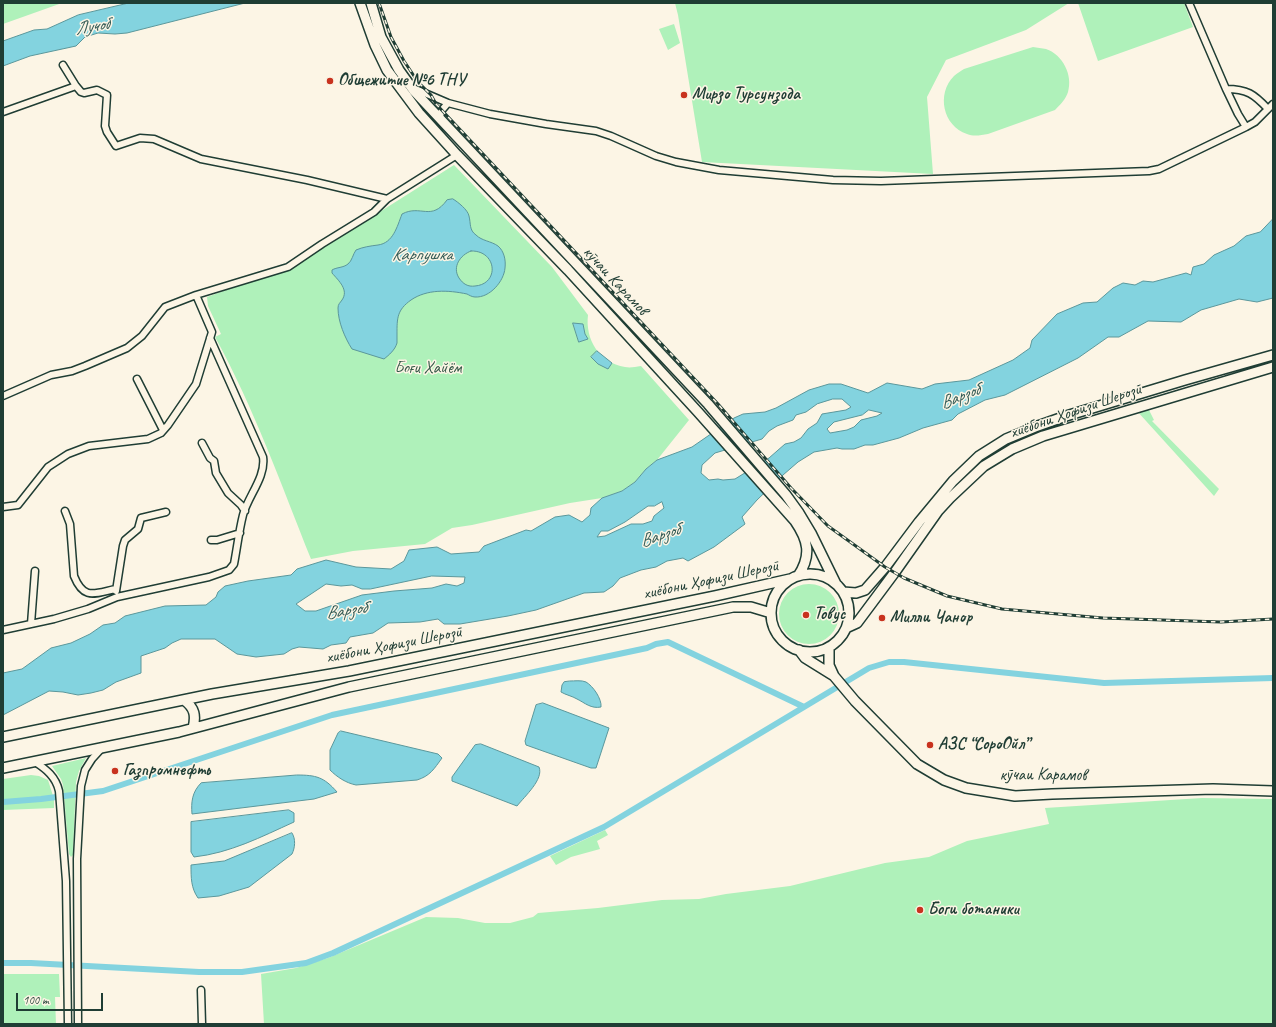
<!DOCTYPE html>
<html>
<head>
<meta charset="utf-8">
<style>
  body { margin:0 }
  #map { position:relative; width:1276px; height:1027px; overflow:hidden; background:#fcf5e5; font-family:Caveat,sans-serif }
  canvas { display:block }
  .frame { position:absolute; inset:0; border:4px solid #1f3d34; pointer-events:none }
  .scale { position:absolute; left:16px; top:993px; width:87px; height:18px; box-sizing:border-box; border:2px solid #1f3d34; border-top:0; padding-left:5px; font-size:12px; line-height:14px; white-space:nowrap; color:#1f3d34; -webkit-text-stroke:3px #fcf5e5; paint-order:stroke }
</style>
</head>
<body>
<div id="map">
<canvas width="1276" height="1027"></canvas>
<div class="frame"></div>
<div class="scale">100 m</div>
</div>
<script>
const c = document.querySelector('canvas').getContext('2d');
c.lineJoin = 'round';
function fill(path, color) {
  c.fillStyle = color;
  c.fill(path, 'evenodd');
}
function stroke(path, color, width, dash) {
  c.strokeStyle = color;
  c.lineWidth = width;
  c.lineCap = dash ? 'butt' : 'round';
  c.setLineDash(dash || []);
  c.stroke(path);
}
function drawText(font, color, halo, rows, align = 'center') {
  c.font = font + ' Caveat,sans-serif';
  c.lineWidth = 3;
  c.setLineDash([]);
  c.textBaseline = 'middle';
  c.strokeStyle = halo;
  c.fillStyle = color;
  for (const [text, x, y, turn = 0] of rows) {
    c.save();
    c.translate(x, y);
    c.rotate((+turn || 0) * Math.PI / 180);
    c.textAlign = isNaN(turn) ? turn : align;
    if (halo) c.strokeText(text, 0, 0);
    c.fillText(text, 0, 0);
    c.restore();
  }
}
fill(new Path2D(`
  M3,3H62L3,24Z
  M675,3H1069L1026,30L946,60L927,97L933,174L702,162L678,15Z
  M1078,3H1184L1193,27L1098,61Z
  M674,24L680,43L668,50L659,29Z
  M1033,47C1037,48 1042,48 1046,49C1063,55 1073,75 1068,92C1066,99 1060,105 1055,110L988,134C981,135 974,137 967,134C943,126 936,94 954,76C957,73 961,71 964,69Z
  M454,165L552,267L588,315C585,339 599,363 625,367C630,368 635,367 641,366L689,420L657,460L646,469L635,482L622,491L602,498L570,503L472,525L452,528L425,544L353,551L311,559C281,484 254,408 215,337L221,334L208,306L207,297L262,277L308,254L378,213Z
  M1148,408L1154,420L1152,421L1219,489L1214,496L1137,411Z
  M779 614a30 30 0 1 1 60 0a30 30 0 1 1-60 0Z
  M86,758L79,771L76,782L73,852V855L71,857L69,854L63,785L61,779L52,766Z
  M31,775L39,776L48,780L54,799V808L3,810V779Z
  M1202,798L1273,799V1024H264L261,974L296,968L328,958L426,917L458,918L485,923H510L533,917L538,913L598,908L662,900L699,899L726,894L790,886L885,863L929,857L967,841L1049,824L1045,808Z
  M605,830L608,835L597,841L600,849L571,857L556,865L550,856Z
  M3,974H59L60,997H55L56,1024H3Z`), '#aff1ba');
const water = new Path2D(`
  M129,3H245L127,33L115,34L98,33L85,37L76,46L30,56L3,66V41L34,30L47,29L78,15Z
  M453,199C458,202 468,210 469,216C471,224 469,230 476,235C482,241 491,241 498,246C504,251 506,260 505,268C504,281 490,298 475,297C472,297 469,295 467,294C448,290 427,289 411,300C397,310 397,318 397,334C397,337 397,340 397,343C395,350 389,355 384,359L352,349C345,338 338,322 338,308C338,304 340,303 342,300C349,290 339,281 332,273V270C337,267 343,268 348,264C352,261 353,254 356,250C363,247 370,246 378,245C393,243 397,227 402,214C421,204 431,222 447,200ZM471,251C497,250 500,284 475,286C468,287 463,284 459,278C452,267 460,255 471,251Z
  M1273,219V298L1257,302L1239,299L1201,310L1181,322L1148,321L1119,337H1108L1078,358L1005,395L985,400L958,414L952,420L923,428L899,438L873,445H865L854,449H842L837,448L814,452L798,462L783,475L757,500L742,517L745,524L714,547L688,561L683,558L667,561L656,567L641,570L620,578L613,586L604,592L584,593L536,610L508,616L460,624H444L438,619L420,622L388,623L373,633L350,637L346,643L331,645L323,649L299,647L292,649L284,654L256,657L237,654L215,639H181L172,643L165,648L141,656V673L116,682L103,690L91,693L78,695L63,692L49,691L3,715V673L22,669L51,648L71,643L90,634L103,625L115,623L125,616L165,606L206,605L216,597L218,592L225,586L248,581L291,575L297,569L326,560L356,567L391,569L404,561L409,550L437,547L451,554L479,552L484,546L526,530L531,531L555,517L569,515L582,522L590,515L591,508L602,498L622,491L635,482L646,469L657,460L692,447L734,418L743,414L765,412L776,408L809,390L829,384H841L868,393L887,383L922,389L935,384L969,380L1013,360L1030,348L1032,340L1057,314L1083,303L1097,302L1113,288L1123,283L1135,285L1143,281L1153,282L1186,273L1191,275L1193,267L1204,264L1214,255L1234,246L1246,236L1260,232ZM833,399H842L851,407L846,410L822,414L817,423L808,429L801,438L794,442L785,444L769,458L735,479L723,480L718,479L709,480L701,473L702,465L715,453L762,439L769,431L777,426L793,420L796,415L806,412L817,404ZM869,410L882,413L877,416L861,420L854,427L847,430L830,433L827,429L834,422L862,415ZM662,502L664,508L654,516L652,521L643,524H631L605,536L597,537L601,531H608L625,522L648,506H654ZM432,576L465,577L464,583L457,586L446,584L432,588L394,591L362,595L316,611H305L296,604L326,584L341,586L352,585L362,589H370Z
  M573,323L583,324L585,334L588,339L579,342Z
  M597,351L612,363L608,369L598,364L591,357Z
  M570,681C574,681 582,680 586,682C593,686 602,699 601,707C591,709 585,703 577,699C572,696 566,695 561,692L562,685L564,682Z
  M543,703L609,728L596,768H591L526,745L525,741L536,705Z
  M341,731L438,754L442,758C434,769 430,776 417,780L356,785C346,783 337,777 330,770V750L338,733Z
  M481,744L539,767C544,779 525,796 517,806L452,781V777L475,745Z
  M297,775C316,775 324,777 337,792L314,799L192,814C191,802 192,792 201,783Z
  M289,810L294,813V822C261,837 230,853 194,857L191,852V822Z
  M292,833C296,839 295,848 292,854L249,887L219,896L198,898C191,888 191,878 191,865L224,861Z`);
fill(water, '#83d3df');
stroke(water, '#5b979b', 1);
stroke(new Path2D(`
  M3,802L41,799L103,791L332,715L647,648L656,644L668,642L804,707
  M3,963H31L199,972H242L306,963L333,953L604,827L869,668L889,662H904L1104,683L1273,678`), '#83d3df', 6);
const street = new Path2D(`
  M1189,3L1226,89C1247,89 1254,94 1268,109
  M63,65L76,86L81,92L84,93L97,90L107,95L105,126L107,132L116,146L140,138L154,139L201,159L307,180L387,199
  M413,88L448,103L490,114L546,124L596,131L611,136L656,156L676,162L719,170L833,180L881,181L1149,171L1159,169L1246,127L1255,122L1273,104
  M1226,89L1238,114L1246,127
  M3,112L76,86
  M439,119L442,110L448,103
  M137,379L163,430
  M3,396L51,375L72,371L85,366L127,348L142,336L165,307L196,295L288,267L322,244L374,212L387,199L457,155
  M202,443L210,458L214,461L216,473L228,493L241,505L245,511
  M3,507L18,505L48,467L68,454L89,446L148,439L161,433L168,425L196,384L212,332L196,295
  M65,511L70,524L74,576C84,601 95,593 116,589
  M211,540H217L240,533
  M116,591L123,546L125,540L138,529L141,518L166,512
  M31,624L35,571
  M3,630L54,619L88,609L117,597L209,577L229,570L234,564C237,548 239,531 243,515C248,496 266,477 263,457L210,338
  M35,762C46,769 56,777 59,791L66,881L68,1024
  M201,990L202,1024
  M78,1024L77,859L81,786L85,770L92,759L102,748`);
const secondary = new Path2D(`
  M360,3L375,45L387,70L419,113L457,155L568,270L698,412L795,521C808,540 812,555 798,576
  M371,3L381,37L399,70L414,91L708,404L786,495L799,513L811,533L836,584
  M771 613a39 39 0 1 1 78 0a39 39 0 1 1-78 0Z
  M843,592L856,593L865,590L886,566L919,522L953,481L979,456L1006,439L1035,427L1066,416L1185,380L1273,355
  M846,628L857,623L895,572L938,511L950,498L984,466L1012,449L1043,436L1273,367
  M829,647V665L834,676
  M799,650L805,658L834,676L855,701L917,764L944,780L966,788L1015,796L1052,794L1213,789L1273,791
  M184,700C195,708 196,716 193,728
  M3,737L212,694L349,671L715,596L790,579
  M3,768L179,732L349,687L733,607H751L771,613`);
stroke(street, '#1f3d34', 9);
stroke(secondary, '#1f3d34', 12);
stroke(street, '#fcf5e5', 6);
stroke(secondary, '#fcf5e5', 9);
const rail = new Path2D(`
  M379,3L391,37L404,61L418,82L431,95L436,104L718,404L791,488L828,526L885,567L904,578L947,596L1002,609L1103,618L1221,622L1273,619`);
stroke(rail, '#1f3d34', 3);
stroke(rail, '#fcf5e5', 1.5, [4.5]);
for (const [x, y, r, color] of [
  [330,81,4,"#c8321e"],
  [684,95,4,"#c8321e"],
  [806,615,4,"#c8321e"],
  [882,618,4,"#c8321e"],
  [930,745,4,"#c8321e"],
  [115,771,4,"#c8321e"],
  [920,910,4,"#c8321e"]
]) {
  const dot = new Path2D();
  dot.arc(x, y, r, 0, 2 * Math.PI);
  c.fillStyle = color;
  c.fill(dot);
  stroke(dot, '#fcf5e5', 1.5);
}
drawText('bold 17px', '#1f3d34', '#fcf5e5', [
  ["Общежитие №6 ТНУ",338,81],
  ["Мирзо Турсунзода",692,95],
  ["Товус",814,615],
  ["Милли Чанор",890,618],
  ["АЗС “СороОйл”",938,745],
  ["Газпромнефть",123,771],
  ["Боги ботаники",928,910]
], 'left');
drawText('17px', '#1f3d34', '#fcf5e5', [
  ["кӯчаи Карамов",615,281,47],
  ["хиёбони Ҳофизи Шерозӣ",1076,411,-19],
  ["хиёбони Ҳофизи Шерозӣ",711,580,-12],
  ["хиёбони Ҳофизи Шерозӣ",394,645,-11],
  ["кӯчаи Карамов",1043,776]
]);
drawText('17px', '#355848', '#fcf5e5', [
  ["Боғи Хайём",428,369]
]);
drawText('italic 18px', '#335b56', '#fcf5e5', [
  ["Лучоб",92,27,-10],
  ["Карпушка",422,255],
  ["Варзоб",960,397,-22],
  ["Варзоб",660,536,-19],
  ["Варзоб",346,611,-9]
]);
</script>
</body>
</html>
